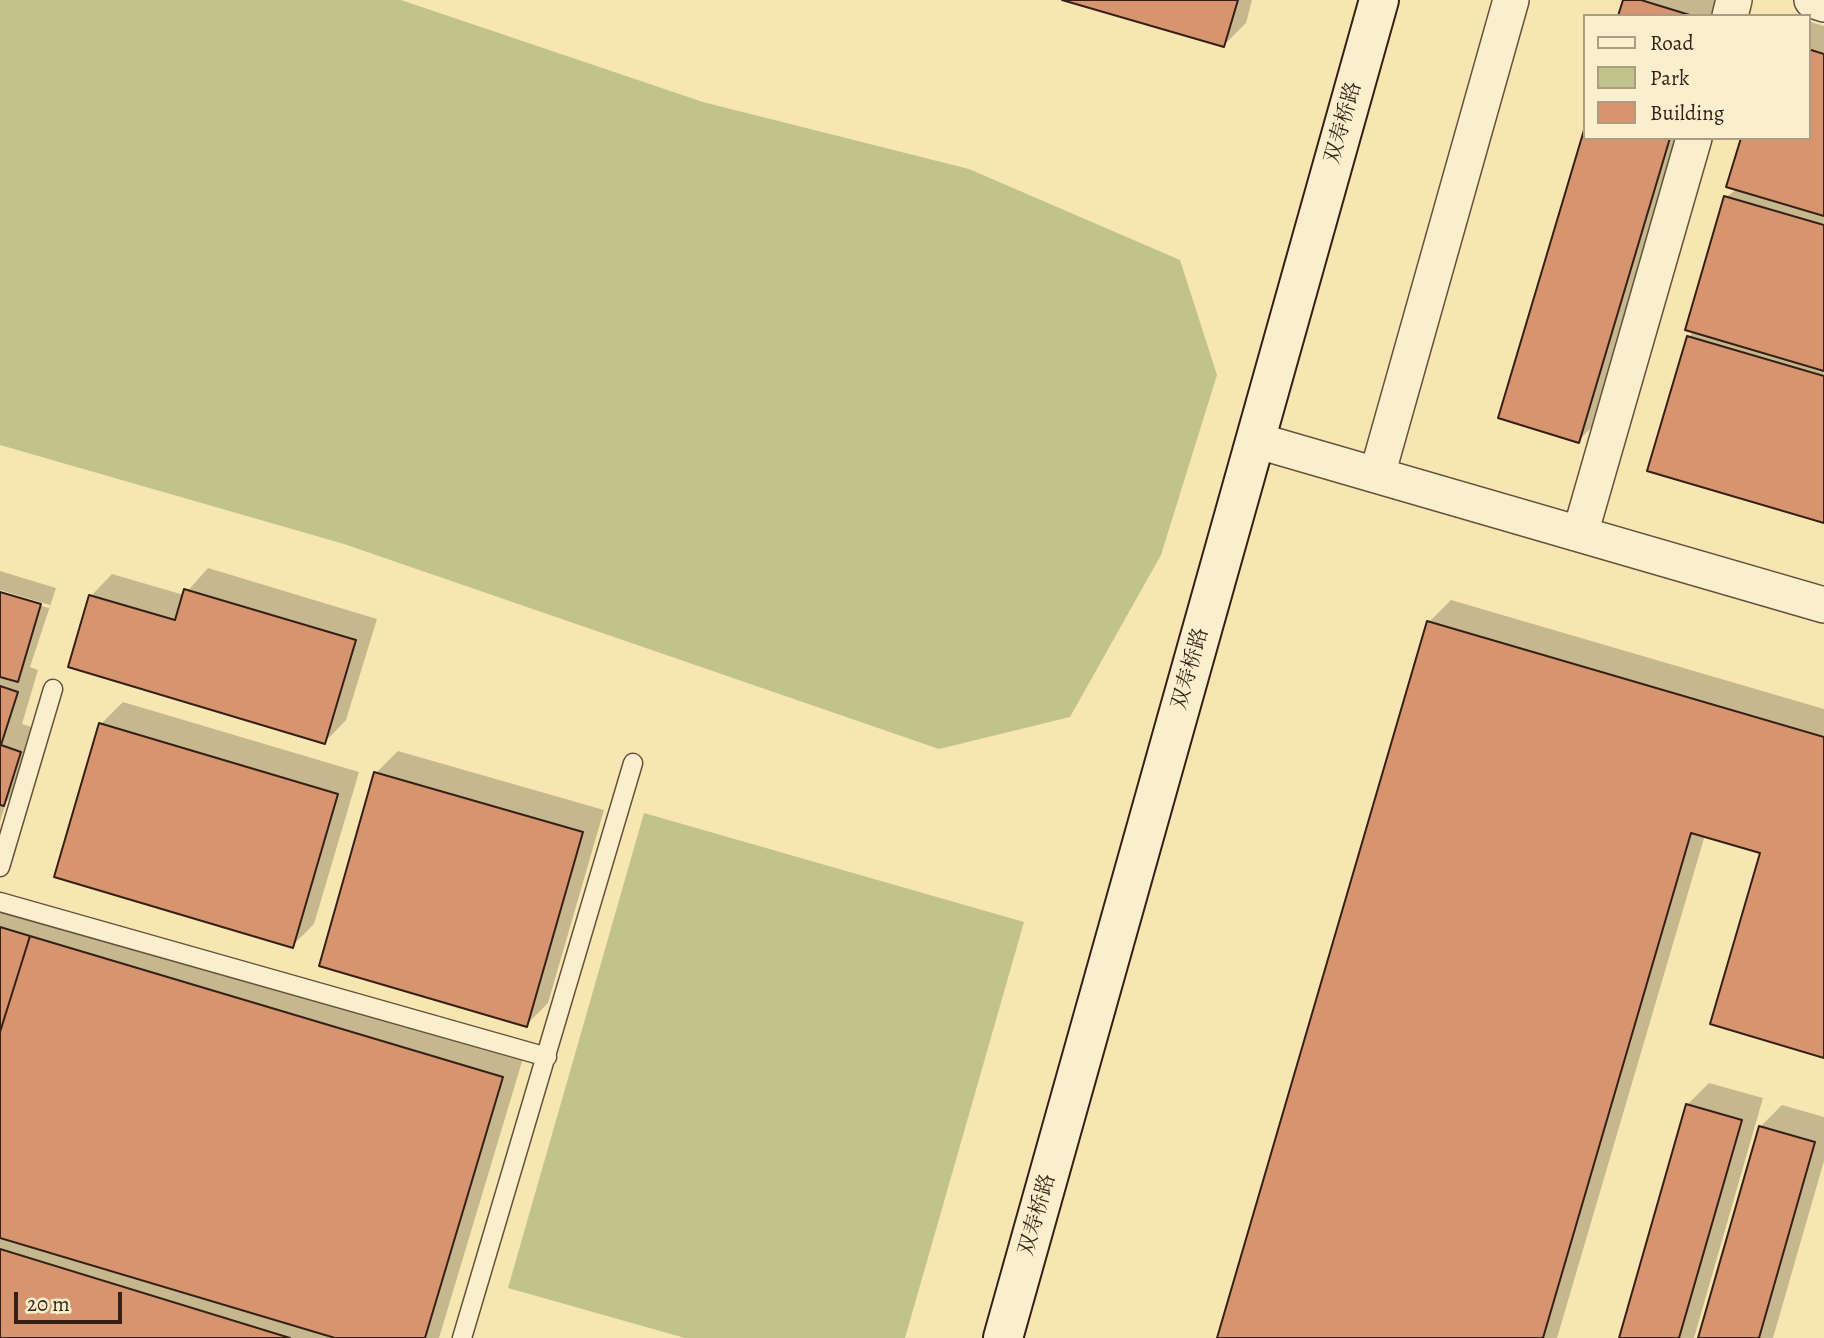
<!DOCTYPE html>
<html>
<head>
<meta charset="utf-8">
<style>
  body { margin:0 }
  #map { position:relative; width:1824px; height:1338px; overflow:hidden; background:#f8e6b2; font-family:Alegreya,serif }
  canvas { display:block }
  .legend { position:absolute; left:1583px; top:14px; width:228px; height:126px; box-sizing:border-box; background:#faefcd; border:2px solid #ac9c84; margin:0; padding:9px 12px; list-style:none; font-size:21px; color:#361f16 }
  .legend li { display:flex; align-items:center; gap:14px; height:35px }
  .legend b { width:35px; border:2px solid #ac9c84 }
  .scale { position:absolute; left:14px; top:1292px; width:108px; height:32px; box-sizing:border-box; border:4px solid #361f16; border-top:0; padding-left:9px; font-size:21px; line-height:24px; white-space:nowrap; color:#361f16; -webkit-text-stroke:5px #faefcd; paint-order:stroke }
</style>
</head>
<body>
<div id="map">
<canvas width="1824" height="1338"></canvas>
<ul class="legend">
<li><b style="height:9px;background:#faefcd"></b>Road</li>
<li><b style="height:19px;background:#c0c48a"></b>Park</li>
<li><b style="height:19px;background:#d6956e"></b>Building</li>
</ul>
<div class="scale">20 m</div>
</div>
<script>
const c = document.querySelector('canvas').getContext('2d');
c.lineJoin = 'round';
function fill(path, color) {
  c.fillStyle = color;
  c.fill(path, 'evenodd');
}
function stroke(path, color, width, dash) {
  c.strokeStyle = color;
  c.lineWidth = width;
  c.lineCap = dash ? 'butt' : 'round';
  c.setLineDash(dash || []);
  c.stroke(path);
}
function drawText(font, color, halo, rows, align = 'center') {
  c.font = font + ' Alegreya,"Noto Serif SC",serif';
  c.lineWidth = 5;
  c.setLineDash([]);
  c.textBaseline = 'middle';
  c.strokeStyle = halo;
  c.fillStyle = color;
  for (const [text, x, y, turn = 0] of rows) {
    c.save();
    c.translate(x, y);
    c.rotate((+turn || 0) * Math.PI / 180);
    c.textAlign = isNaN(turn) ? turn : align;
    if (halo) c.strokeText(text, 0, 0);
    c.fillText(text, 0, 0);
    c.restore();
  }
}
fill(new Path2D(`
  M0,0H401L703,102L969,169L1180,260L1217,375L1161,555L1070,717L939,749L344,544L0,445Z
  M644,813L1024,922L905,1338H685L508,1288Z`), '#c0c48a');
fill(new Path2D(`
  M1069,0H1252L1246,23L1224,45Z
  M1625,0H1726L1721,16H1620Z
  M1808,21L1824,26V521L1689,337L1694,331L1726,197L1808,138Z
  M1584,136L1684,138L1600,419L1578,441L1500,417Z
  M208,568L377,619L346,720L325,742L91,596L112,574L184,595Z
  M0,571L56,588L30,667L38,670L22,724L41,730L25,783L6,802L0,822V594L49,608L50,605L0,590Z
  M1451,600L1824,709V1056L1762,852L1705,835L1557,1338H1219L1429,622Z
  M123,702L359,772L314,924L292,946L101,724Z
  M398,751L604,810L548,1003L526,1025L376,773Z
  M0,898L524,1055L439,1338H0Z
  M1709,1083L1763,1098L1694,1338H1620L1687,1105Z
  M1782,1105L1824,1117V1161L1773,1338H1700L1760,1127Z`), '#0003');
const building = new Path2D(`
  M1062,0H1238L1224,47Z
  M1623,0H1641L1693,16H1618Z
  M1808,49L1824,54V216L1726,187L1741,138H1808Z
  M1584,130V138H1670L1579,443L1498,418Z
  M1724,196L1824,225V371L1685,330Z
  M1687,336L1824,376V523L1647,471Z
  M184,589L356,640L325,744L68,667L89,595L175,620Z
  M0,592L41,604L18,682L0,677Z
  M1427,621L1824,737V1058L1710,1024L1760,853L1691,833L1543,1338H1217Z
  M0,686L18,692L1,745L21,752L4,806L0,805Z
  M99,723L338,794L293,948L54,877Z
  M374,772L583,832L527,1027L319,966Z
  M0,927L30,936L0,1032Z
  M30,936L503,1077L425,1338H335L0,1238V1032Z
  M1686,1104L1742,1120L1679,1338H1619Z
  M1759,1126L1815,1142L1759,1338H1698Z
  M0,1249L290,1338H0Z`);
fill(building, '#d6956e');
stroke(building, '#361f16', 2);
const lane = new Path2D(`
  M0,867L53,689
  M0,902L547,1057
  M462,1338L633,763`);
const street = new Path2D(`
  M1812,0L1824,4
  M1730,16L1734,0
  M1255,440L1824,605
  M1377,475L1511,0
  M1580,534L1694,138`);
const secondary = new Path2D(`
  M1003,1338L1379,0`);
stroke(lane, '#66513d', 21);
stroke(street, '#66513d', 38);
stroke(secondary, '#361f16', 42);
stroke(lane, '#faefcd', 18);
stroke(street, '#faefcd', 35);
stroke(secondary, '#faefcd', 38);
drawText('21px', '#361f16', '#faefcd', [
  ["双寿桥路",1344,123,-74],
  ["双寿桥路",1191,669,-74],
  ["双寿桥路",1038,1215,-74]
]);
</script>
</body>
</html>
